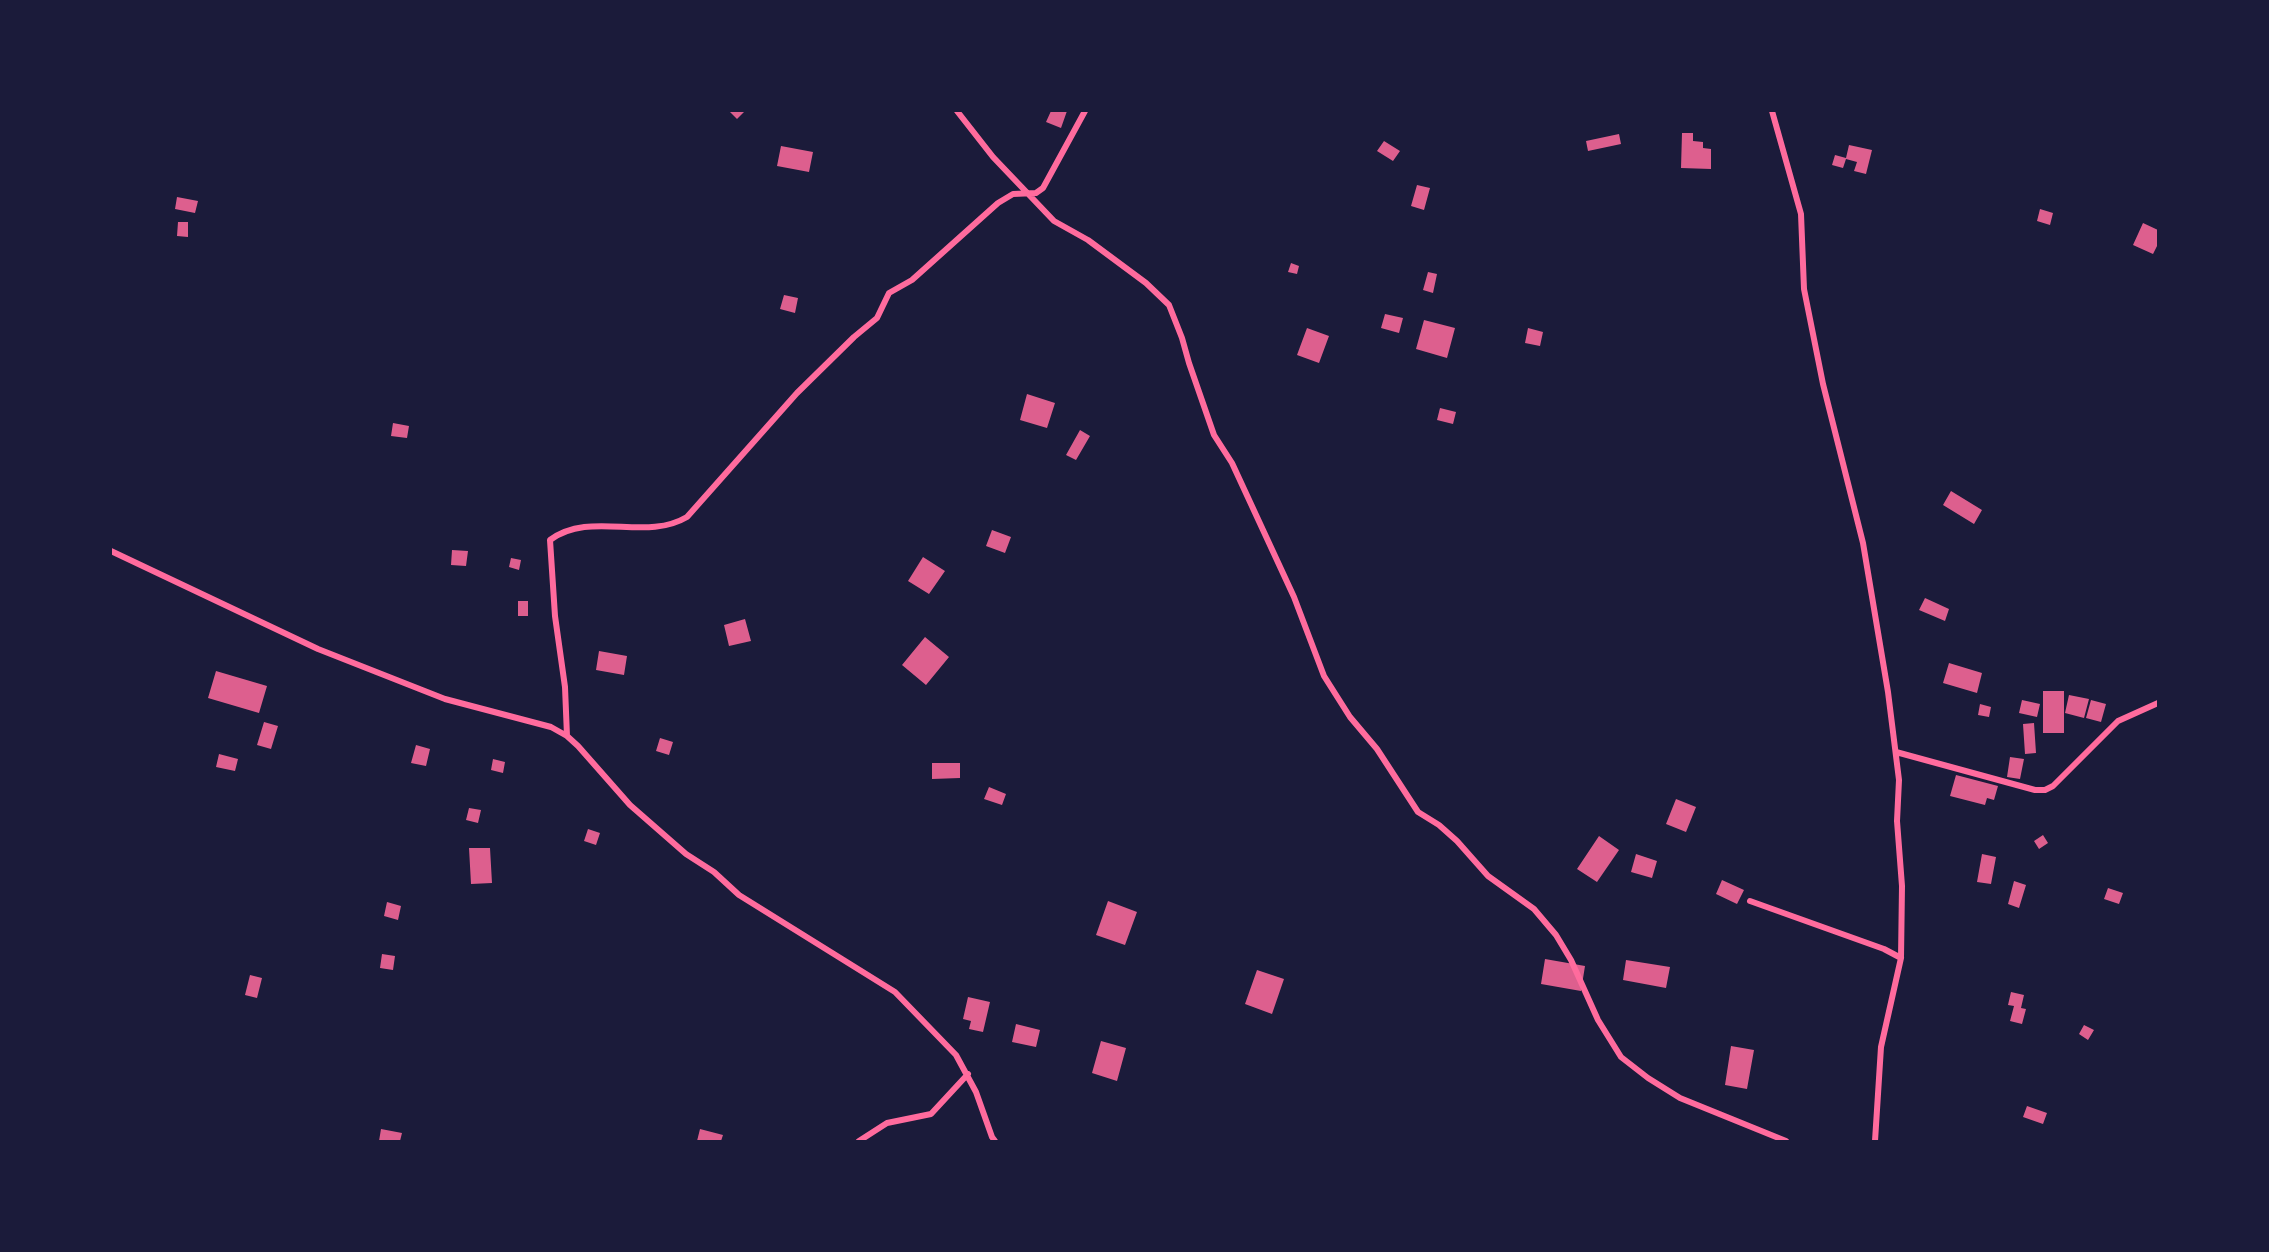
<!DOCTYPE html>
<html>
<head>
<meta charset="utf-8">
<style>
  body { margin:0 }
  #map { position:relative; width:2269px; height:1252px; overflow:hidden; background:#1b1b3a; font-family:Merriweather,serif }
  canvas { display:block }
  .frame { position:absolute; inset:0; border:112px solid #1b1b3a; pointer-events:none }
</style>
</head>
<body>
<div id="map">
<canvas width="2269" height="1252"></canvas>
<div class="frame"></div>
</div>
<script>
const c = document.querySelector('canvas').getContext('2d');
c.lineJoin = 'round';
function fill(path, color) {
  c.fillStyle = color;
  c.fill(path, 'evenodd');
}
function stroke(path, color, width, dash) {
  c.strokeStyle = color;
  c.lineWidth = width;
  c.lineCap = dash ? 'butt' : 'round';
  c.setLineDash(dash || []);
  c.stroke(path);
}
fill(new Path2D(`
  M729,111H745L737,119Z
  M1051,111H1067L1061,128L1046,122Z
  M1682,133H1693V141L1703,142V148L1711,149V169L1681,168Z
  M1619,134L1621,144L1588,151L1586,141Z
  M1384,141L1400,151L1393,161L1377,151Z
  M1849,145L1872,150L1866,174L1854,171L1857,162L1846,159L1843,168L1832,165L1835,155L1846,158Z
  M781,146L813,152L809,172L777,166Z
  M1417,185L1430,188L1424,210L1411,206Z
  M177,197L198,201L195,213L175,209Z
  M2040,209L2053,213L2050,225L2037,221Z
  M178,222H188V237L177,236Z
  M2143,223L2158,230V244L2153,254L2133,245Z
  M1291,263L1299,266L1297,274L1288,272Z
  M1428,272L1437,274L1433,293L1423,290Z
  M784,295L798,298L795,313L780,309Z
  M1385,314L1403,318L1399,333L1381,328Z
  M1424,320L1455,328L1447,358L1416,349Z
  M1307,328L1329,336L1319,363L1297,355Z
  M1528,328L1543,332L1540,346L1525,343Z
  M1027,394L1055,403L1047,428L1020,420Z
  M1440,408L1456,412L1453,424L1437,420Z
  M393,423L409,426L407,438L391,436Z
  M1080,430L1090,436L1076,460L1066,455Z
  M1951,491L1982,510L1974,524L1943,505Z
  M992,530L1011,537L1005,553L986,546Z
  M452,550L468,551L466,566L451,565Z
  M923,557L945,571L929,594L908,581Z
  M511,558L521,560L519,570L509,567Z
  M1925,598L1949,609L1945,621L1919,610Z
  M518,601H528V616H518Z
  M745,619L751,641L729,646L724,625Z
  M925,637L949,657L926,685L902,665Z
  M599,651L627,656L624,675L596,670Z
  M1949,663L1982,673L1977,693L1943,683Z
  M216,671L267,686L259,713L208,698Z
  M2043,691H2064V733H2043Z
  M2069,695L2089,699L2084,718L2065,713Z
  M2022,700L2040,704L2037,717L2019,713Z
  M2091,700L2106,704L2101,722L2086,718Z
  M1980,704L1991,707L1989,717L1978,715Z
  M264,722L278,726L271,749L257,745Z
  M2034,723L2036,753L2025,754L2023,724Z
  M660,738L673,742L669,755L656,751Z
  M416,745L430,749L426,766L411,763Z
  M219,754L238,759L235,771L216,767Z
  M2010,757L2024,759L2020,779L2007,777Z
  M493,759L505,762L503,773L491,770Z
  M932,763H960V778L932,779Z
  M1956,775L1998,786L1994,800L1987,798L1985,805L1950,796Z
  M989,787L1006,794L1002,805L984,799Z
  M1676,799L1696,807L1686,832L1666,824Z
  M469,808L481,810L478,823L466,820Z
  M588,829L600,833L596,845L584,841Z
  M2043,835L2048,843L2039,849L2034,841Z
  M1599,836L1619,850L1597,882L1577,869Z
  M469,848H490L492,883L471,884Z
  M1636,854L1657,861L1652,878L1631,872Z
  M1982,854L1996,857L1991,884L1977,882Z
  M1722,880L1744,890L1737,904L1716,894Z
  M2014,881L2026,885L2019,908L2008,904Z
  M2108,888L2123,893L2119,904L2104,899Z
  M1108,901L1137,912L1125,945L1096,935Z
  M387,902L401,906L398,920L384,916Z
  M382,954L395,956L393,970L380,968Z
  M1545,959L1585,966L1581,991L1541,984Z
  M1626,960L1670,967L1666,988L1623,980Z
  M1257,970L1284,979L1272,1014L1245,1004Z
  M250,975L262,978L257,998L245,995Z
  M2011,992L2024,995L2021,1008L2026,1009L2022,1024L2010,1021L2014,1006L2008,1005Z
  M968,997L990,1002L983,1032L969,1029L971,1021L963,1019Z
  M1016,1024L1040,1030L1036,1047L1012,1042Z
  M2084,1025L2094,1030L2088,1040L2079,1034Z
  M1101,1041L1126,1048L1117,1081L1092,1073Z
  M1731,1046L1754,1050L1747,1089L1725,1085Z
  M2027,1106L2047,1113L2043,1124L2023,1117Z
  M381,1129L402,1133L400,1141H379Z
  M700,1129L723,1135L721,1141H697Z`), '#dd5f8e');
stroke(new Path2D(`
  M957,111L993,157L1054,221L1088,240L1146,283L1169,305L1182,338L1189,363L1214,435L1232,463L1294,597L1324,676L1350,717L1377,749L1418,812L1439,825L1457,841L1488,876L1534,909L1556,935L1571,960L1598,1020L1621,1057L1648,1078L1680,1098L1786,1141
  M1772,111L1801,214L1804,289L1823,384L1863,543L1888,692L1899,780L1897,821L1902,886L1901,958L1881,1047L1875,1141
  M111,551L318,649L445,699L551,727L567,736L578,746L630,805L686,854L714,872L739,895L895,992L956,1055L976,1092L992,1137L995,1141
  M567,736L565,687L555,616L550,540C591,510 645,542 687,517L797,393L854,337L877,318L889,293L912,280L998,203L1013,194L1036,193L1043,188L1085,111
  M1896,752L2035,790H2045L2053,786L2118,721L2158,703
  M1750,901L1884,949L1901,958
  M859,1141L887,1123L931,1114L968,1074`), '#ff6b9d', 6);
</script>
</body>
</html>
